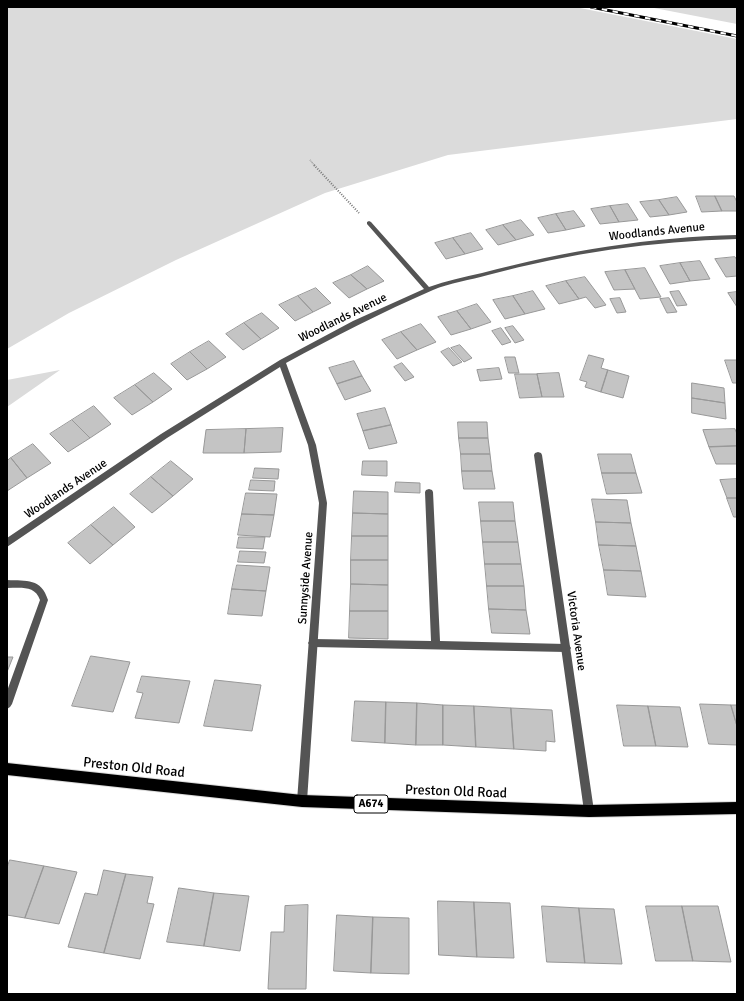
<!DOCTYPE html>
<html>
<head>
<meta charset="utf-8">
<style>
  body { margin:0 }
  #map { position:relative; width:744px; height:1001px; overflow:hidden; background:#fff; font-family:Signika,sans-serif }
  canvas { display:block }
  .frame { position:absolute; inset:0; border:8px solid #000; pointer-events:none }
</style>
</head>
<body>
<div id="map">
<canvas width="744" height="1001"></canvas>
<div class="frame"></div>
</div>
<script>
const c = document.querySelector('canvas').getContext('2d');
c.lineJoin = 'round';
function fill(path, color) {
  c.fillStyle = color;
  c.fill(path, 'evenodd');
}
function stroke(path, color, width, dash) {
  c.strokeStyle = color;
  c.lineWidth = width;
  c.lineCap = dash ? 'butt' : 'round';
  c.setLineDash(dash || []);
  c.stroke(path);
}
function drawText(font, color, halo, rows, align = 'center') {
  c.font = font + ' Signika,sans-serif';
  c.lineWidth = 3;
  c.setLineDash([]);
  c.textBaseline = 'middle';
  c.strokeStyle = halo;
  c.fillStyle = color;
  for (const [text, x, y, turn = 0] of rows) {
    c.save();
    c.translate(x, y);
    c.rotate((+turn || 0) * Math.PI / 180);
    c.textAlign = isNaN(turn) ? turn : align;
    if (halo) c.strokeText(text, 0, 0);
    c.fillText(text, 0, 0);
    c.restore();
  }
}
fill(new Path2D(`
  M7,7H575L737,39V119L448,155L325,193L176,260L69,313L7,349Z
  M649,7H737V24Z
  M60,370L7,407V380Z`), '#dbdbdb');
const building = new Path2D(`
  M696,196H715L722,211L702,212Z
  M715,196H734L737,202V211H722Z
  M677,197L687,212L669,215L659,200Z
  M659,200L669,215L650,217L640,202Z
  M628,204L638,220L619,222L610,206Z
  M610,206L619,222L600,224L591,209Z
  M574,211L585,226L566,230L556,214Z
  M556,214L566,230L548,233L538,218Z
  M521,220L534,235L516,240L503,225Z
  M503,225L516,240L498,245L486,230Z
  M471,233L483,249L465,254L453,238Z
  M453,238L465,254L446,259L435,243Z
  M735,257L737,260V276L726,277L715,259Z
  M700,261L710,279L690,281L680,263Z
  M680,263L690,281L670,284L660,266Z
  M368,266L384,281L367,289L351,275Z
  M645,268L661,297L640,299L625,270Z
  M625,270L635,289L614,290L605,272Z
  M351,275L367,289L349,298L333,283Z
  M585,277L606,305L595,308L586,297L579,299L566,281Z
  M566,281L579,299L559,304L546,286Z
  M316,288L331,303L313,312L298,296Z
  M533,291L545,309L525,314L513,296Z
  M679,291L687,305L677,306L670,292Z
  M737,292V307L728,293Z
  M298,296L313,312L295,321L279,305Z
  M513,296L525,314L505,319L493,300Z
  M620,298L626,312L617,313L610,299Z
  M669,298L677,312L667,313L660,299Z
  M477,304L491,322L471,329L457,311Z
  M457,311L471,329L451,335L438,317Z
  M262,313L279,328L261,339L244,323Z
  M244,323L261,339L243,350L226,334Z
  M421,324L436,342L417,350L401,332Z
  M513,326L524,340L515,343L505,328Z
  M501,328L511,342L502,345L492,331Z
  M401,332L417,350L397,359L382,340Z
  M209,341L226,357L207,369L190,352Z
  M460,345L472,358L464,362L451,348Z
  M449,348L462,362L453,366L441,352Z
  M190,352L207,369L187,380L171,364Z
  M589,355L604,359L601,368L608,370L601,392L585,387L587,382L580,380Z
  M505,357H515L519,373H509Z
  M725,360H737V383H733Z
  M354,361L362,376L337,384L329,368Z
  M402,363L414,377L405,381L394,367Z
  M499,368L502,379L480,381L477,370Z
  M608,370L629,376L623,398L601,392Z
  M154,373L172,389L153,402L135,385Z
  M559,373L564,397H542L537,374Z
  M515,374H537L542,397L520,398Z
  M362,376L371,391L345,400L337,384Z
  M692,383L724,388L725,403L692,398Z
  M135,385L153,402L132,415L114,398Z
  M692,398L725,403L726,419L692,413Z
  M94,406L111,424L90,438L72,420Z
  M385,408L391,425L363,431L357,414Z
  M72,420L90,438L68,452L50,434Z
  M458,422H487L488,438H459Z
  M391,425L397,443L369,449L363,431Z
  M283,428L281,452L244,453L246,429Z
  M246,429L244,453H203L206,430Z
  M735,429L737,434V446L709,447L703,430Z
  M459,438H488L490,454H461Z
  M33,444L51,463L27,478L11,458Z
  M737,446V464H716L709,447Z
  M461,454H490L492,471H462Z
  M598,454H631L636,473H602Z
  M11,458L27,478L7,491V461Z
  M171,461L193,479L173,496L151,477Z
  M363,461H387V476L362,475Z
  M255,468L279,469L278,479L253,478Z
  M462,471H492L495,489H464Z
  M602,473H636L642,493L607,494Z
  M151,477L173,496L152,513L130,494Z
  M737,479V498H727L720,480Z
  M251,480L275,481L274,491L249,490Z
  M396,482L420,483V493L395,492Z
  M354,491L388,492V514L353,513Z
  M246,493L277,494L274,515L242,514Z
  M727,498H737V517H734Z
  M592,499L627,500L631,523L596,522Z
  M479,502H513L515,521H481Z
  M114,507L135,527L113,545L91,525Z
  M353,513L388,514V536H352Z
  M242,514L274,515L270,537L238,535Z
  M481,521H515L518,542H483Z
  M596,522L631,523L636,546L599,545Z
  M91,525L113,545L90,564L68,543Z
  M352,536H388V560H351Z
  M239,537H265L263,549L237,548Z
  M483,542H518L521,564H485Z
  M599,545L636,546L641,571L604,570Z
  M240,551L266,552L264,563L238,562Z
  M351,560H388V585L351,584Z
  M485,564H521L524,586H487Z
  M237,565L270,567L266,591L232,589Z
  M604,570L641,571L646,597L608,595Z
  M351,584L388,585V611H350Z
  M487,586H524L526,610L489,609Z
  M232,589L266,591L262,616L228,614Z
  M489,609L526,610L530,634L492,633Z
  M350,611H388V639L349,638Z
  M91,656L130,662L113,712L72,706Z
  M7,657H13L7,672Z
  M142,676L190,681L179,723L135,718L143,693L137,692Z
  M215,680L261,685L252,731L204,726Z
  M355,701L386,702L385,743L352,741Z
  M386,702L417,703L416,745L385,743Z
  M417,703L443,705V745H416Z
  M700,704L731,705L737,726V745L709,744Z
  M443,705L474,706L476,747L443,745Z
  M617,705L648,706L656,746H624Z
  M731,705H737V726Z
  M474,706L511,708L514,749L476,747Z
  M648,706L680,707L688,747L656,746Z
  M511,708L552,710L555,742L546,741V751L514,749Z
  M10,860L44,866L25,918L7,915V868Z
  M44,866L77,872L59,924L25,918Z
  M104,870L126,874L104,953L68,947L85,893L97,895Z
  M126,874L153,877L147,903L154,904L140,959L104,953Z
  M179,888L214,893L204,946L167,942Z
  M214,893L249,896L240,951L204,946Z
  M438,901L474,902L477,957L439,955Z
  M474,902L510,903L514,958L477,957Z
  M308,905L306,989H268L271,932H284L285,906Z
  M542,906L579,908L585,963L547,962Z
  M646,906H682L693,961H656Z
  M682,906H718L731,962L693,961Z
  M579,908L614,909L622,964L585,963Z
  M337,915L373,917L371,973L334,971Z
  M373,917L409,918V974L371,973Z`);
fill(building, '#c4c4c4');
stroke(building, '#989898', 1);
const primary = new Path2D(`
  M7,763L302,795L589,805L737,802V814L589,817L302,807L7,775Z`);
stroke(primary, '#dbdbdb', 2);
stroke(new Path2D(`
  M310,160L315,166`), '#767676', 1.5, [0.5, 1]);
stroke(new Path2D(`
  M314,165L359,213`), '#767676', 2, [1, 1.5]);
fill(new Path2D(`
  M429,489L432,490L433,492L440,641L566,644L569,645L571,648L569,651L566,652L313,647L310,646L308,643L310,640L313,639L431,641L425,492L426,490Z
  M7,580C27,581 41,578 48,600L12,704L10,707L7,709V691L40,600C35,585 20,588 7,588Z`), '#545454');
fill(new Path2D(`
  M369,221L371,222L429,287C446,281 464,277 482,273C565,251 651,237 737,235V239C653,241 569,253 488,275C471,280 449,283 433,290C382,312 334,337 286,363L316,445L327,503L307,801L306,805L302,806L298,805L297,801L319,503L308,445L280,367L167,438L7,547V538L161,434L280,360L353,321L424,289L367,224V222Z
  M538,452L541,453L542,455L594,811L593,815L589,816L585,815L584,811L534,455L535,453Z`), '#545454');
fill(primary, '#000');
const rail = new Path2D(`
  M591,7L737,36`);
stroke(rail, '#000', 3);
stroke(rail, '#fff', 2, [5.5]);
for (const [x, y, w] of [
  [371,804,34]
]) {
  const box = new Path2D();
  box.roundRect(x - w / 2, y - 9, w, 18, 3);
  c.fillStyle = '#fff';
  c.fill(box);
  stroke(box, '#000', 1);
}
drawText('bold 11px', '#000', null, [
  ["A674",371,804]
]);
drawText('12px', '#000', '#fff', [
  ["Woodlands Avenue",657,232,-6],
  ["Woodlands Avenue",343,318,-26],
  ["Woodlands Avenue",66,489,-34],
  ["Sunnyside Avenue",306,578,-86],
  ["Victoria Avenue",576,631,82]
]);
drawText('14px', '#000', '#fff', [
  ["Preston Old Road",134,768,6],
  ["Preston Old Road",456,792,2]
]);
</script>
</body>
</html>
